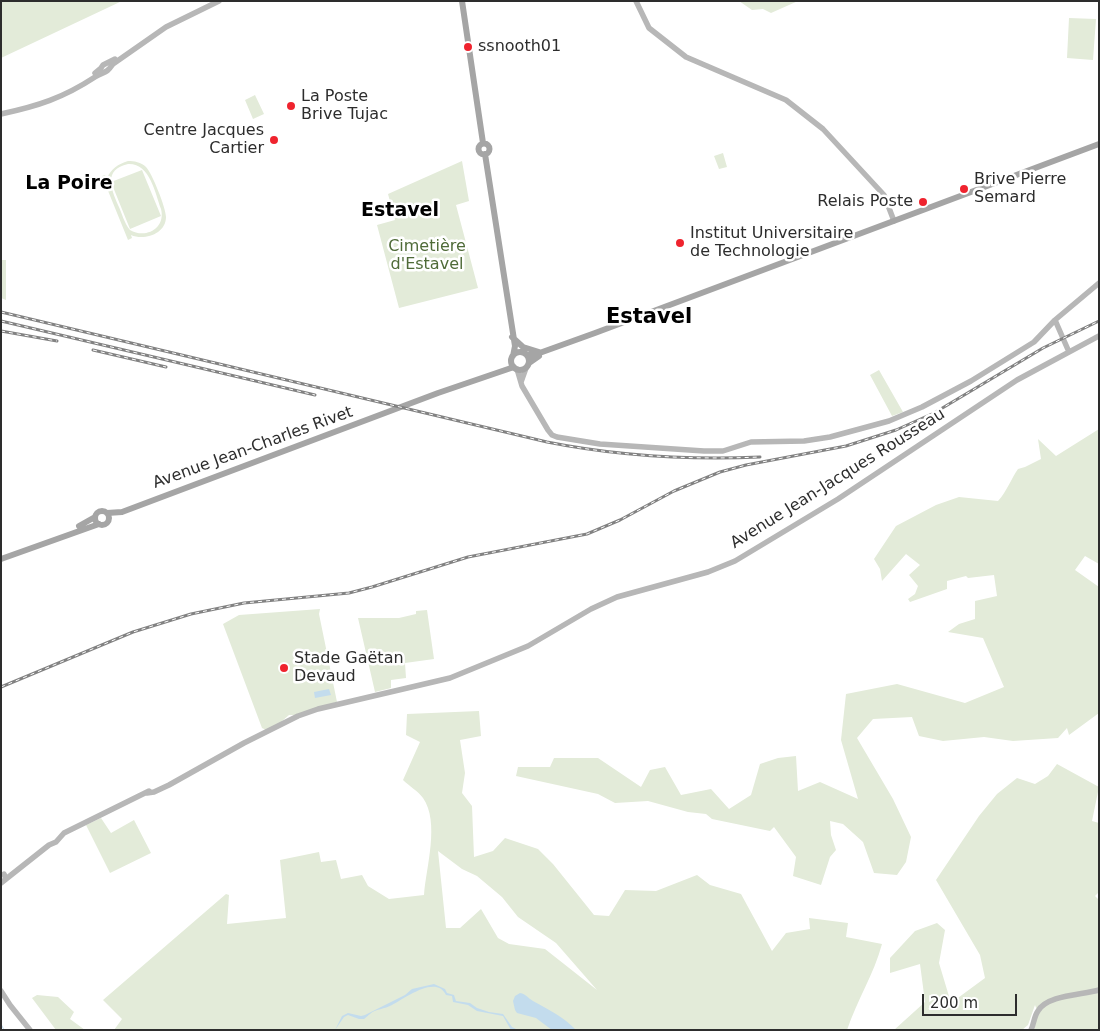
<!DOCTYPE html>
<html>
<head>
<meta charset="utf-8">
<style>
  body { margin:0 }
  #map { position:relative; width:1100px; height:1031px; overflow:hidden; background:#fff; font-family:"DejaVu Sans",sans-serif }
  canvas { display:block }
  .frame { position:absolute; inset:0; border:2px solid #2d2d2d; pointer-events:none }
  .scale { position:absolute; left:922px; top:994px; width:95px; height:22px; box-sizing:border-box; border:2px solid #2d2d2d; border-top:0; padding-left:6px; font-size:15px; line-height:18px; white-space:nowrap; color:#2d2d2d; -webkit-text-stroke:4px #fff; paint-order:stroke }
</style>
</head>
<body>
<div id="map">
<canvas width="1100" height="1031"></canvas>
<div class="frame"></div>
<div class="scale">200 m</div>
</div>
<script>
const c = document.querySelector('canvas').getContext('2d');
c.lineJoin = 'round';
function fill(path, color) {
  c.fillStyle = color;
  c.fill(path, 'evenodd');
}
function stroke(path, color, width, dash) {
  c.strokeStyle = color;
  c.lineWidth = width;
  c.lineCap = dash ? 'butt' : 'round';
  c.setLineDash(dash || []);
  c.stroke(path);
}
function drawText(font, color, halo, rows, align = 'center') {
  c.font = font + ' "DejaVu Sans",sans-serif';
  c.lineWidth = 5;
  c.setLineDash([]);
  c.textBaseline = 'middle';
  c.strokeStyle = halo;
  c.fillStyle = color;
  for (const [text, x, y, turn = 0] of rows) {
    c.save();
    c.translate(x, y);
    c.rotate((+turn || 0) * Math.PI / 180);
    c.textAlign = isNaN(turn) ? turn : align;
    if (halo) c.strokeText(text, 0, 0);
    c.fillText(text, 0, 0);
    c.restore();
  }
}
fill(new Path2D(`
  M1,1H122L1,58Z
  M739,1H798L771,13L763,9L752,10Z
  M1069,18L1096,19L1093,60L1067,58Z
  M255,95L264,114L253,119L245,100Z
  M723,153L727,167L719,169L714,156Z
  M128,161C134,161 141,162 146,167C152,173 166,208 166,217C166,234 144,241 131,235L132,238L128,240L102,176L105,175L107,178C111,169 118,164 128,161ZM128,164C150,163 155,193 161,209C166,229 145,239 130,230C124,223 122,213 118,205C111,188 103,170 128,164Z
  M462,161L469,201L456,205L478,288L399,308L377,225L395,220L388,194Z
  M142,170L161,216L130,229L111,182Z
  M1,260H6V300L1,298Z
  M879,370L903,412L892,416L870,375Z
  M1099,429V564L1085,556L1075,570L1099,587V713L1069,735L1067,728L1058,738L1013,741L984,737L943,741L919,736L912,717L873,719L857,738L893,799L911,837L906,862L897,875L874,873L863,842L843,824L830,821L831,835L836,850L830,857L821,885L793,876L796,857L774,827L770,831L712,819L706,814L688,812L648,801L615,803L598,794L516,776L518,767H550L554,758H598L641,787L650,770L665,767L681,795L711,789L729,809L751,795L760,764L778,758L796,756L798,791L820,782L858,799L841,740L846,694L897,684L965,703L1004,687L983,638L948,632L959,624L975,619V601L997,596L994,575L968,578L966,576L947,581V589L910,602L908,599L915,594L918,586L909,575L920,565L906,554L882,581L880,569L874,559L896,526L936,505L959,497L998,501C1007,491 1011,479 1018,469L1025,467L1041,459L1038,439L1056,456Z
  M320,609L319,614L337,702L297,715H289L281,722L266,730L262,728L223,624L239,615Z
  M427,610L434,659L405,663L406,678L391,680V688L375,692L358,618H399L416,614V611Z
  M479,711L481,736L460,740L465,773L462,793L472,806L474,857L493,851L505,838L538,849L553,864L594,915L609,916L625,890L656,891L697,875L710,885L741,894L772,951L786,933L810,929L809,918L848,923L846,937L882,944C874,974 857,1000 847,1030H114L122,1019L103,1000L226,894L229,895L227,924L286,918L280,860L319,852L321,862L336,860L341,879L362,875L368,886L389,899L424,895C426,868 440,822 423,798C418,791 409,786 403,780L420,742L406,735L407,714ZM438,851L462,869L477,876L502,897L518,917L556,943L597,990L545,949L509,944L498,938L481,909L460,928H446Z
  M1057,764L1099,787L1092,821L1099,823V892L1095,896L1099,900V1030H1034L1038,1013L1035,1005L1028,1025L1022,1030H894L925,1002L920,964L890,973V958L915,931L937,923L945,930L939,963L951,1003L985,978L980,955L936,880L979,816L997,794L1017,778L1035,784L1048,776Z
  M101,818L111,833L134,820L151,853L110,873L86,825Z
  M37,995L58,997L74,1012L70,1019L85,1030H56L32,998Z`), '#e3ebd9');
fill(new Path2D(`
  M329,689L331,695L315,698L314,692Z
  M434,984L445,989L447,993L454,995L456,1001L470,1003L477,1008L489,1012L503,1014L512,1027L518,1030H511L503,1016L477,1011L468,1005L453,1002L452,996L446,995C436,974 404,999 392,1005C385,1009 375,1009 370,1014C368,1015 367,1017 364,1019H359L348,1015L344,1017L335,1030L342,1016L348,1013L361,1016L365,1015L405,995L412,989Z
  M520,993C526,994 528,998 533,1001C549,1010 564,1017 576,1030H552L536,1018L517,1013L515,1010L513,1001L515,996Z`), '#c3dced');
stroke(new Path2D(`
  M1,1024L4,1030`), '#c3dced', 1);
stroke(new Path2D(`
  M636,1L649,28L686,57L786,100L823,129L884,195L894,221
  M95,73L101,68L103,65L115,59
  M1,114C38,106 63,98 95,77C105,71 106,74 113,64L166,27L219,1
  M1055,320L1069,352
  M517,369L522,386L548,430L552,435L557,437L600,444L704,451H723L751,442L804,441L830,437L889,421L922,407L971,381L1034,342L1055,320L1099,283
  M521,382L526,368
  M147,793L154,792L169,785L244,743L298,716L318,709L450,678L528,646L591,609L617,597L708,572L735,561L838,499L1017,380L1099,336
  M6,879L49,845L56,842L64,833L149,791
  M1,883L6,879L4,874
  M1,991L10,1005L30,1030
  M1031,1030C1034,1024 1034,1016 1038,1011C1047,995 1082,995 1099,990`), '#b7b7b7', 5.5);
stroke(new Path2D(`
  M462,1L483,143
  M478.5 149a5.5 5.5 0 1 1 11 0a5.5 5.5 0 1 1-11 0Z
  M485,154L515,346L513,356
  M512,337L523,347L539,352
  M511 361a9 9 0 1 1 18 0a9 9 0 1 1-18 0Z
  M527,355H534L595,333L1099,144
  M529,363L539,356
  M95 518a7 7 0 1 1 14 0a7 7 0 1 1-14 0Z
  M107,513L122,512L438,393L514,367
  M79,526L95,517
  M1,559L99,524`), '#a5a5a5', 6);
const rail = new Path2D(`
  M1,312L547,442C617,456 688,460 760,457
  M1,321L315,395
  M1,331L57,341
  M93,350L166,367
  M1,687L133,632L191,614L244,603L349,593L372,587L468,557L587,534L620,520L674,491L720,472L746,465L846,446L896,430L934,413L1043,348L1099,321`);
stroke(rail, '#828282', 3);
stroke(rail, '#fff', 1, [4]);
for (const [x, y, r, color] of [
  [468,47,5,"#ef232e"],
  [291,106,5,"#ef232e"],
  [274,140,5,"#ef232e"],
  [964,189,5,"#ef232e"],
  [923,202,5,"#ef232e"],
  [680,243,5,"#ef232e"],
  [284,668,5,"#ef232e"]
]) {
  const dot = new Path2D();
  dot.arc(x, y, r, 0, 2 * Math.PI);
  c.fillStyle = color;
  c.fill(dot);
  stroke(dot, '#fff', 2);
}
drawText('16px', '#2d2d2d', '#fff', [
  ["ssnooth01",478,47],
  ["La Poste",301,97],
  ["Brive Tujac",301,115],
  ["Centre Jacques",264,131,"right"],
  ["Cartier",264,149,"right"],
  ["Brive Pierre",974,180],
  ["Semard",974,198],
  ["Relais Poste",913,202,"right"],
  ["Institut Universitaire",690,234],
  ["de Technologie",690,252],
  ["Stade Gaëtan",294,659],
  ["Devaud",294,677]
], 'left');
drawText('16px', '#4f6b38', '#fff', [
  ["Cimetière",427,247],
  ["d'Estavel",427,265]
]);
drawText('16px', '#2d2d2d', '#fff', [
  ["Avenue Jean-Charles Rivet",253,448,-20],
  ["Avenue Jean-Jacques Rousseau",838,479,-32]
]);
drawText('bold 19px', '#000', '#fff', [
  ["La Poire",69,184],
  ["Estavel",400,211]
]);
drawText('bold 21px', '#000', '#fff', [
  ["Estavel",649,318]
]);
</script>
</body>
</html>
